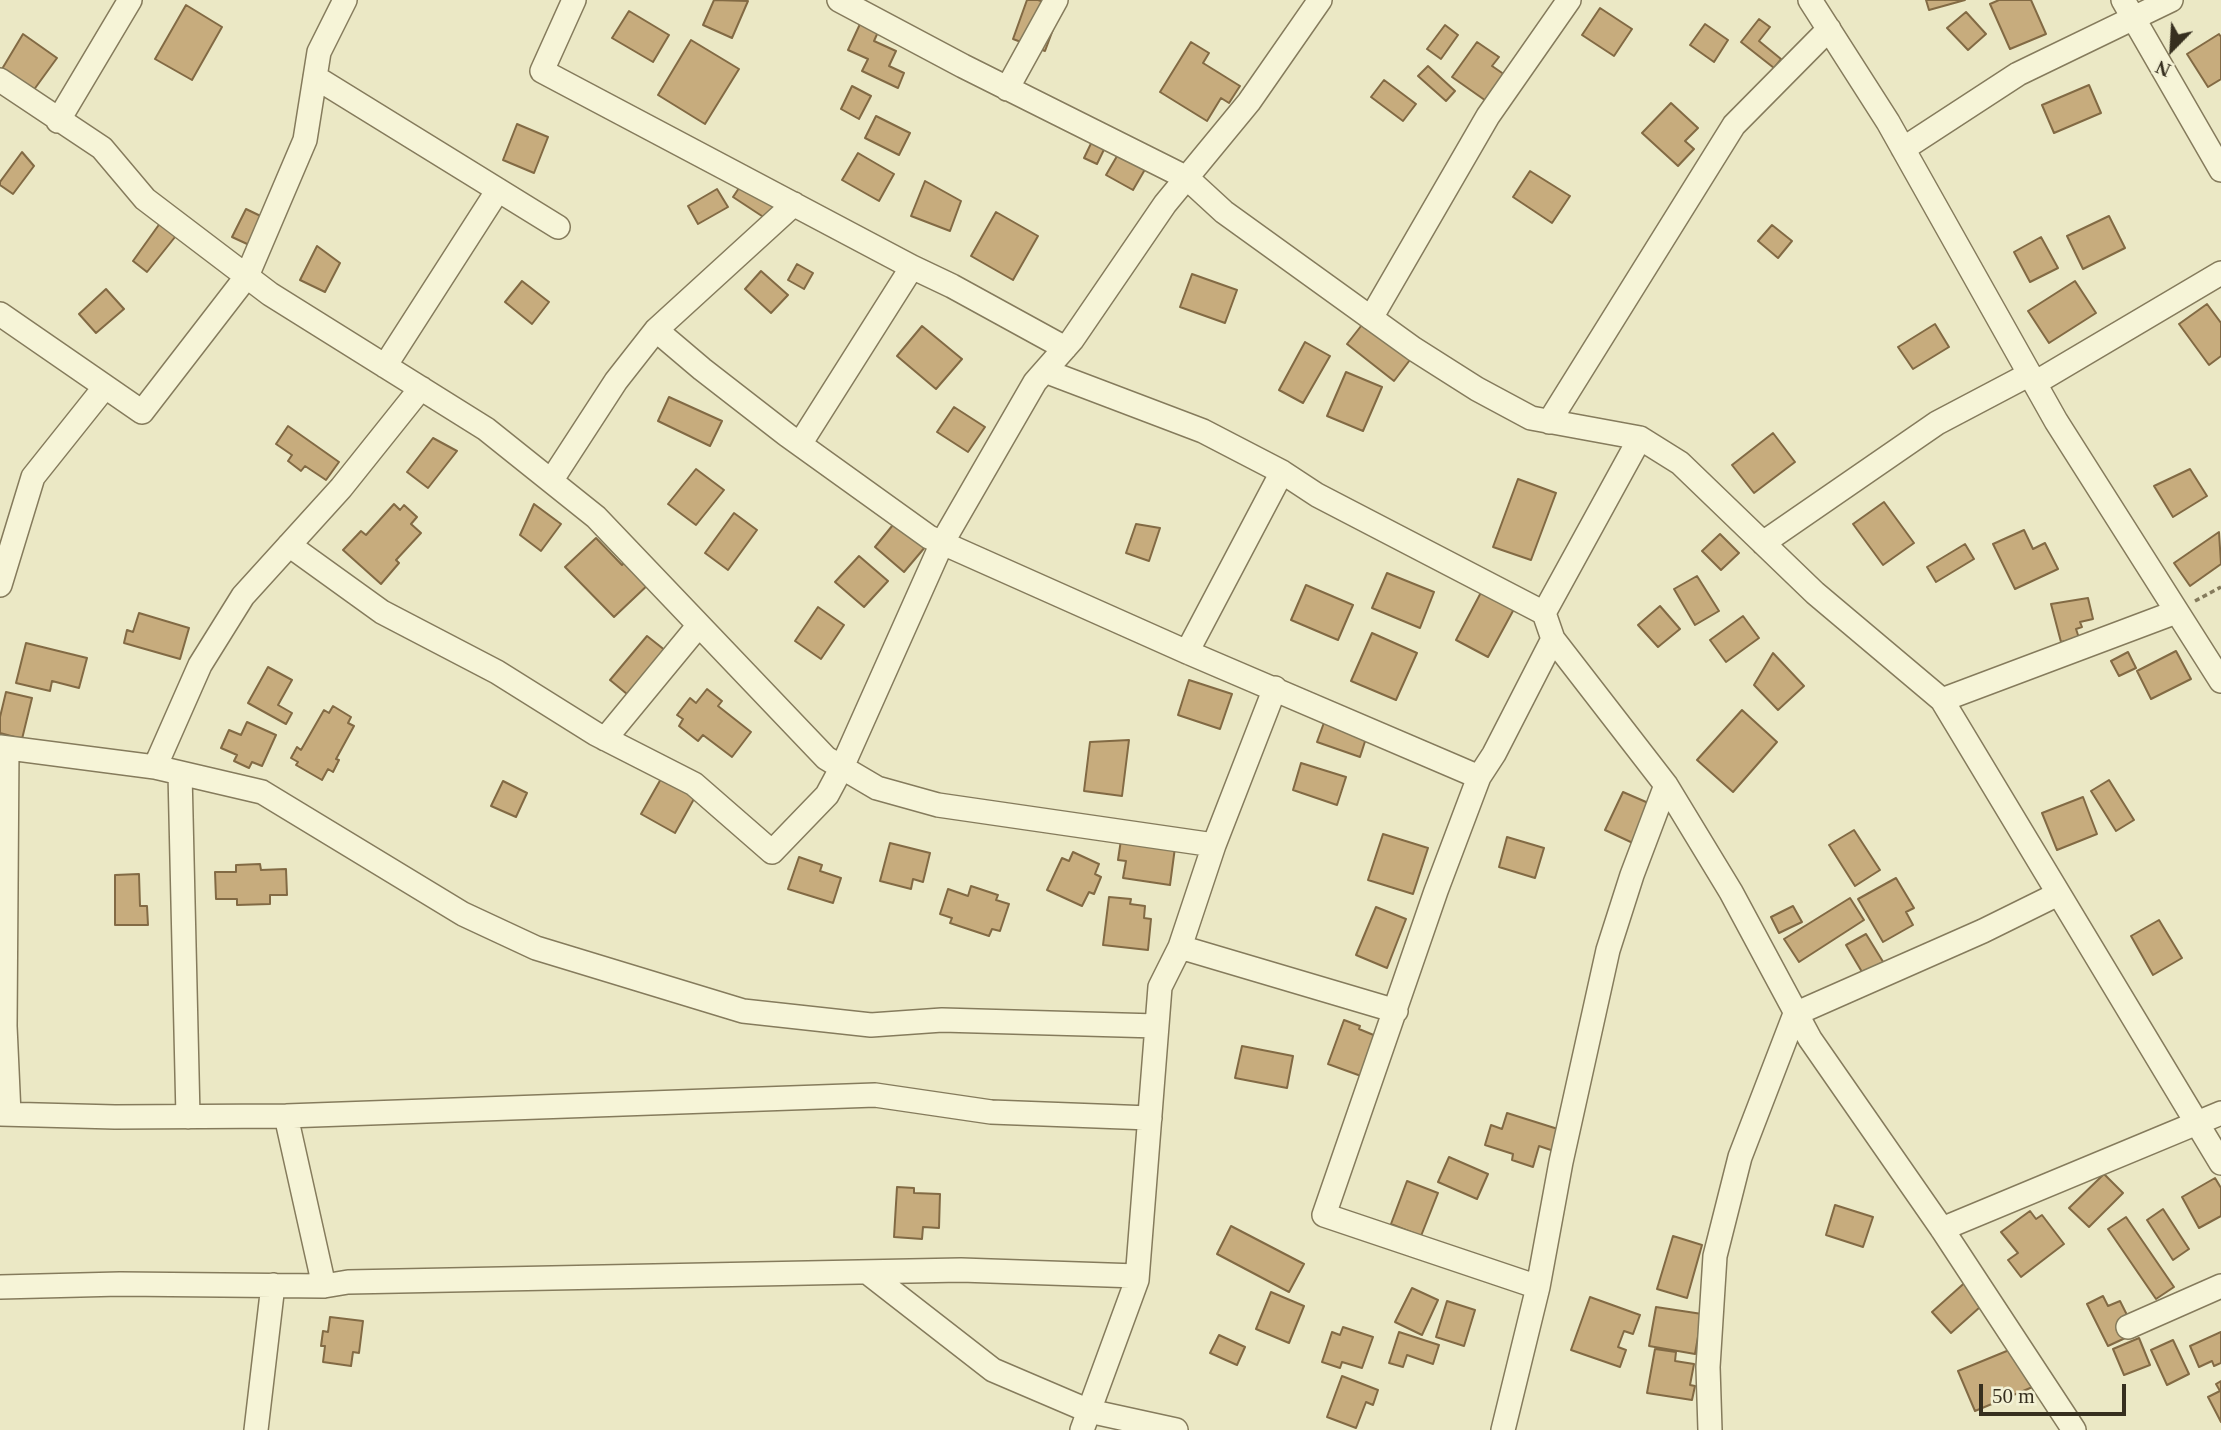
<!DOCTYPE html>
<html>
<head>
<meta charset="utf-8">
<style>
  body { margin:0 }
  #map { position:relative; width:2221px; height:1430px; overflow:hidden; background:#ebe8c5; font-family:Georgia,serif }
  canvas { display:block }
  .north { position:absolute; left:2137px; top:14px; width:70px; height:70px; -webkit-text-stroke:5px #f3f1d4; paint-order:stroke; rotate:204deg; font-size:19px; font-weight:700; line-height:28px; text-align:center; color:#362f1f }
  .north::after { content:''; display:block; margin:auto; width:24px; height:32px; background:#362f1f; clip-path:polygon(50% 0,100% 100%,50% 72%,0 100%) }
  .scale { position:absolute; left:1979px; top:1384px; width:147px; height:32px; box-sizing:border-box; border:4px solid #362f1f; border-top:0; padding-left:9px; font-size:21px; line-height:24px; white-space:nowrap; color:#362f1f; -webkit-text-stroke:5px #f3f1d4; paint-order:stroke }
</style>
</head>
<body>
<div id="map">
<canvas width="2221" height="1430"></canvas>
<div class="north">N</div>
<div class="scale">50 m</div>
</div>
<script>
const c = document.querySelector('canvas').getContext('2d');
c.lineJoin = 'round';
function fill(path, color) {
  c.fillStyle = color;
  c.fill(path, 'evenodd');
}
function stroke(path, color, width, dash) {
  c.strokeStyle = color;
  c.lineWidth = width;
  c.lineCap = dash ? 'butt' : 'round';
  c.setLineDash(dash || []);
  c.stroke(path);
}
const building = new Path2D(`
  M714,0L748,1L732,38L703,25Z
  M1027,0H1038L1061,8L1045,51L1013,39Z
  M1926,0H1965L1929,10Z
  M1999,0H2031L2046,34L2010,49L1990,4Z
  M186,5L222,27L192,80L155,59Z
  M1600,8L1632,29L1614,56L1582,35Z
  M629,11L669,35L653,62L612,38Z
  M1966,12L1986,34L1968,50L1947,28Z
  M1759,19L1770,27L1759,41L1781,59L1774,68L1741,42Z
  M860,24L878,32L874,41L896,51L889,66L904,73L898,88L862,71L868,59L848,50Z
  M1705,24L1728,40L1714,62L1690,45Z
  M1445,25L1458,35L1441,59L1427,49Z
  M23,34L57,58L33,91L2,69Z
  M2219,34L2221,37V79L2208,87L2187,54Z
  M691,40L739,69L705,124L658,95Z
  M1191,42L1209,53L1203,63L1240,86L1229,103L1221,98L1207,121L1160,92Z
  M1477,42L1499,57L1492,66L1508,77L1489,103L1452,77Z
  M1428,66L1455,91L1446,101L1418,76Z
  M1384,80L1416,104L1403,121L1371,97Z
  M2089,85L2101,113L2054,133L2042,105Z
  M852,86L871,96L859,119L841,109Z
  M1671,103L1698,128L1685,141L1694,149L1678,166L1642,133Z
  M876,116L910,133L899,155L865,138Z
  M517,124L548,137L534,173L503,160Z
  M1099,127L1112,133L1097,164L1084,158Z
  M1120,151L1147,166L1133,190L1106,175Z
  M22,152L34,166L13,194L0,185V182Z
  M858,153L894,174L879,201L842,180Z
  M1530,171L1570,196L1552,223L1513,197Z
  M747,176L788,203L774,224L733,197Z
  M925,181L961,201L950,231L911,216Z
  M717,189L728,207L698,224L688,206Z
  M246,209L271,221L258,249L232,237Z
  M996,212L1038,236L1013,280L971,256Z
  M2109,216L2125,248L2083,269L2067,236Z
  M163,219L179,232L147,272L133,261Z
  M1772,225L1792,241L1778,258L1758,241Z
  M2041,237L2058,268L2030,282L2014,252Z
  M317,246L340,263L325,292L300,280Z
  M797,264L813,273L804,289L788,280Z
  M761,271L788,295L771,313L745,289Z
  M1192,274L1237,290L1225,323L1180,307Z
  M522,281L549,302L532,324L505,302Z
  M2075,281L2096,313L2049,343L2028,311Z
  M106,289L124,309L96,333L79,314Z
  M2207,304L2221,323V356L2209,365L2179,324Z
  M1372,312L1419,348L1394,381L1347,344Z
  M1935,324L1949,347L1913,369L1898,347Z
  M922,326L962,359L936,389L897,356Z
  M1305,342L1330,356L1303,403L1279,390Z
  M1346,372L1382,387L1363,431L1327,416Z
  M669,397L722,421L710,446L658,421Z
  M954,407L985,427L968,452L937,432Z
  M288,426L339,462L326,480L305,466L301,471L288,461L292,455L276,444Z
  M1773,433L1795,462L1754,493L1732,465Z
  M433,438L457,451L428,488L407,472Z
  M696,469L724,490L696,525L668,504Z
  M2190,469L2207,496L2173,517L2154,486Z
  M1518,479L1556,493L1531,560L1493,547Z
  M1884,502L1914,543L1883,565L1853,524Z
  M394,504L400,510L404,505L417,517L411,524L421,533L396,560L399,563L381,584L343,550L361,531L366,535Z
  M534,504L561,524L541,551L520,535Z
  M734,513L757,530L728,570L705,553Z
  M901,515L931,540L904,572L875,547Z
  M1136,524L1160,528L1149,561L1126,553Z
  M2024,530L2033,549L2045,543L2058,569L2015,589L1993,544Z
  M2219,532L2221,564L2190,586L2174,563Z
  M1720,534L1739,553L1721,570L1702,551Z
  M596,538L622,565L630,557L652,581L614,617L565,567Z
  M1965,544L1974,559L1936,582L1927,567Z
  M859,556L888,581L864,607L835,582Z
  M1387,573L1434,592L1420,628L1372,608Z
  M1697,576L1719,611L1695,625L1674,589Z
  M1487,581L1520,598L1488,657L1456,640Z
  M1306,585L1353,605L1338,640L1291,620Z
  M2088,598L2093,619L2080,622L2082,627L2076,629L2079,638L2061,642L2051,604Z
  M1660,606L1680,629L1658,647L1638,625Z
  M818,607L844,625L821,659L795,641Z
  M139,613L189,628L180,659L124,643L127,630L133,632Z
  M1743,616L1759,638L1726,662L1710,640Z
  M1372,633L1417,653L1396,700L1351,681Z
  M647,636L666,651L633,699L610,680Z
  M26,643L87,658L79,688L52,681L50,691L16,683Z
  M2176,651L2191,679L2151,699L2137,671Z
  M2128,652L2136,668L2119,676L2111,661Z
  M1773,653L1804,686L1778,710L1754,685Z
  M268,667L292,680L278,705L292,713L286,724L248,703Z
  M1189,680L1232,694L1220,729L1178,715Z
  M707,689L722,701L718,706L751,732L732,757L703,735L698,741L679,726L683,719L677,715L690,698L696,703Z
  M6,692L32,698L22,739L0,733V717Z
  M333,706L351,717L348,723L354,726L336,759L339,760L333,772L328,769L322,780L296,765L298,762L291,758L297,747L301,750L324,710L329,713Z
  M1742,710L1777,742L1733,792L1697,760Z
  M1326,717L1368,732L1360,757L1317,742Z
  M247,722L276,735L262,766L252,762L249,768L234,761L237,755L221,748L229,730L241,735Z
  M1129,740L1122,796L1084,791L1090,742Z
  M670,763L704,781L675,833L641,814Z
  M1301,763L1346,777L1337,805L1293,790Z
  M2109,780L2134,820L2116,831L2091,791Z
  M503,781L527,793L516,817L491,806Z
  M1623,792L1653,805L1635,844L1605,830Z
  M2083,797L2097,834L2057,850L2042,813Z
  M1854,830L1880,870L1855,886L1829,845Z
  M1122,833L1176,840L1170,885L1123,878L1126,861L1118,860Z
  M1383,834L1428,848L1413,894L1368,880Z
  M1507,837L1544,848L1535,878L1499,867Z
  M890,843L930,853L923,882L913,879L911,889L880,881Z
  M1073,852L1099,864L1095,874L1101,877L1094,894L1089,892L1082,906L1047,890L1062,858L1069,861Z
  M799,857L822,865L820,871L841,878L833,903L788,889Z
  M260,864L261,870L286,869L287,895H270V904L237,905V899H216L215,872H236V865Z
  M139,874L140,906H147L148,925H115V875Z
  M1896,878L1914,908L1906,912L1913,925L1883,942L1858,899Z
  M971,886L998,895L996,900L1009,904L1000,931L992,929L989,936L950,923L952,918L940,914L948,889L968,896Z
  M1109,897L1131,899L1130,904L1145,906L1144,918L1151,919L1148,950L1103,945Z
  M1850,898L1864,920L1799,962L1784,939Z
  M1793,906L1802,922L1779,933L1771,917Z
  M1376,907L1406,919L1387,968L1356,955Z
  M2159,920L2182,958L2153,975L2131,936Z
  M1866,934L1885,965L1865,977L1846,945Z
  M1344,1020L1360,1026L1359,1029L1376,1036L1361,1076L1328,1064Z
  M1242,1046L1293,1056L1287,1088L1235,1078Z
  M1507,1113L1561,1130L1554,1151L1539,1146L1533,1167L1512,1160L1513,1154L1485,1145L1491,1125L1502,1129Z
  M1449,1157L1488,1174L1477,1199L1438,1182Z
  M2104,1174L2123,1193L2089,1227L2069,1208Z
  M2215,1178L2221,1188V1216L2199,1228L2182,1197Z
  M1407,1181L1438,1193L1421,1236L1391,1224Z
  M897,1187L914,1188V1193L940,1194L939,1228L923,1227L922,1239L894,1237Z
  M1835,1205L1873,1217L1863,1247L1826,1235Z
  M2163,1209L2189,1249L2173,1260L2147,1220Z
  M2030,1211L2036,1219L2042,1215L2064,1244L2021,1277L2008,1260L2018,1253L2001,1232Z
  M2126,1217L2174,1287L2156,1299L2108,1229Z
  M1231,1226L1304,1264L1289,1292L1217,1254Z
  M1673,1236L1702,1245L1687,1298L1657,1289Z
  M1970,1278L1989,1299L1951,1333L1932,1312Z
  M1412,1288L1438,1300L1422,1335L1395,1322Z
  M1271,1292L1304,1306L1289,1343L1256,1329Z
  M2103,1296L2108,1306L2120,1301L2136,1333L2108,1346L2087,1304Z
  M1590,1297L1640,1315L1633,1334L1624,1331L1618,1347L1626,1350L1620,1367L1571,1350Z
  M1447,1301L1475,1310L1464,1346L1436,1337Z
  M1656,1307L1702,1314L1695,1354L1649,1346Z
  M330,1317L363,1321L359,1353L353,1352L351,1366L323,1362L325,1346H321L323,1331L328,1332Z
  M1343,1327L1373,1337L1362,1368L1342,1362L1340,1368L1322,1362L1332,1332L1340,1335Z
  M1399,1332L1439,1345L1433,1364L1407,1355L1403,1367L1389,1363Z
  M2221,1332V1363L2214,1366L2212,1361L2199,1367L2190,1346Z
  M1219,1335L1245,1347L1237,1365L1210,1353Z
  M2139,1338L2150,1365L2124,1375L2113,1349Z
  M2173,1340L2189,1374L2167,1385L2151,1350Z
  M2019,1346L2035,1386L1975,1411L1958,1371Z
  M1655,1349L1676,1352L1675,1361L1694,1364L1690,1385L1695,1386L1692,1400L1647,1393Z
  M1342,1376L1378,1390L1373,1405L1366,1402L1356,1428L1327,1417Z
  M2221,1381V1422L2208,1397L2220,1391L2216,1384Z`);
fill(building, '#c7ac7d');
stroke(building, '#826a44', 2);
const minor = new Path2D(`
  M574,0L542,71L912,267L952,286L1065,348
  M839,0L963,66L1187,178L1224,212L1414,349L1477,389L1531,418L1640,438L1680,463L1815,593L1942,700
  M1810,0L1888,122L2056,421L2221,681
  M2123,0L2221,170
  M315,77L558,227
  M0,80L102,148L145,199L270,294L486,429L596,517L826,758L877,788L938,805L1214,845L1275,688
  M1007,89L1056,0
  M58,121L130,0
  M1903,149L2018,74L2171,0
  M0,314L142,412L247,276L305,140L319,52L345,0
  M1371,318L1488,116L1569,0
  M656,330L702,369L787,435L929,537L1187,652L1479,777
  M385,366L498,190
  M1045,371L1203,431L1282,472L1317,495L1544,613
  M2035,383L2221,273
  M1549,422L1734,125L1829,29
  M1640,438L1544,613L1553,639L1666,785L1731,892L1810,1039L1942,1229L2074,1430
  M800,444L912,267
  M551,481L616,381L656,330L794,204
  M1763,543L1937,423L2030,374
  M289,545L382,612L497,672L596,734L694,784L772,852L827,795L842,767L942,543L1035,382L1072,340L1165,204L1249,102L1320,0
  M0,585L33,477L104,388
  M2176,612L1942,700L2221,1163
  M1187,652L1282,472
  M605,739L699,625
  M0,747L155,767L262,792L463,914L536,948L743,1011L871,1025L942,1020L1157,1026
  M7,748L5,1026L9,1114
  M155,767L200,665L243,596L341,488L421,388
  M180,773L188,1117
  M1180,947L1396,1011
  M0,1114L115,1117L286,1116L875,1095L991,1112L1150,1118
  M286,1116L324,1286
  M1942,1229L2221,1113
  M867,1272L993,1370L1089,1411L1176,1430
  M0,1287L120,1284L324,1286L348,1282L961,1270L1137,1276
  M1538,1287L1561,1162L1608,950L1632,875L1666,785
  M2128,1327L2221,1286
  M256,1430L273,1285
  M1082,1430L1137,1280L1160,987L1180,947L1214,845
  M1503,1430L1538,1287L1324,1215L1436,891L1479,777L1494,754L1553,639
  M1710,1430L1708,1367L1715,1256L1740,1157L1795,1014L1983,931L2058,894`);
stroke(minor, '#857b5c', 26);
stroke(new Path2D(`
  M2195,601L2221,587`), '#857b5c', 3.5, [5, 3.5]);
stroke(minor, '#f6f4d7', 23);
</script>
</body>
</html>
